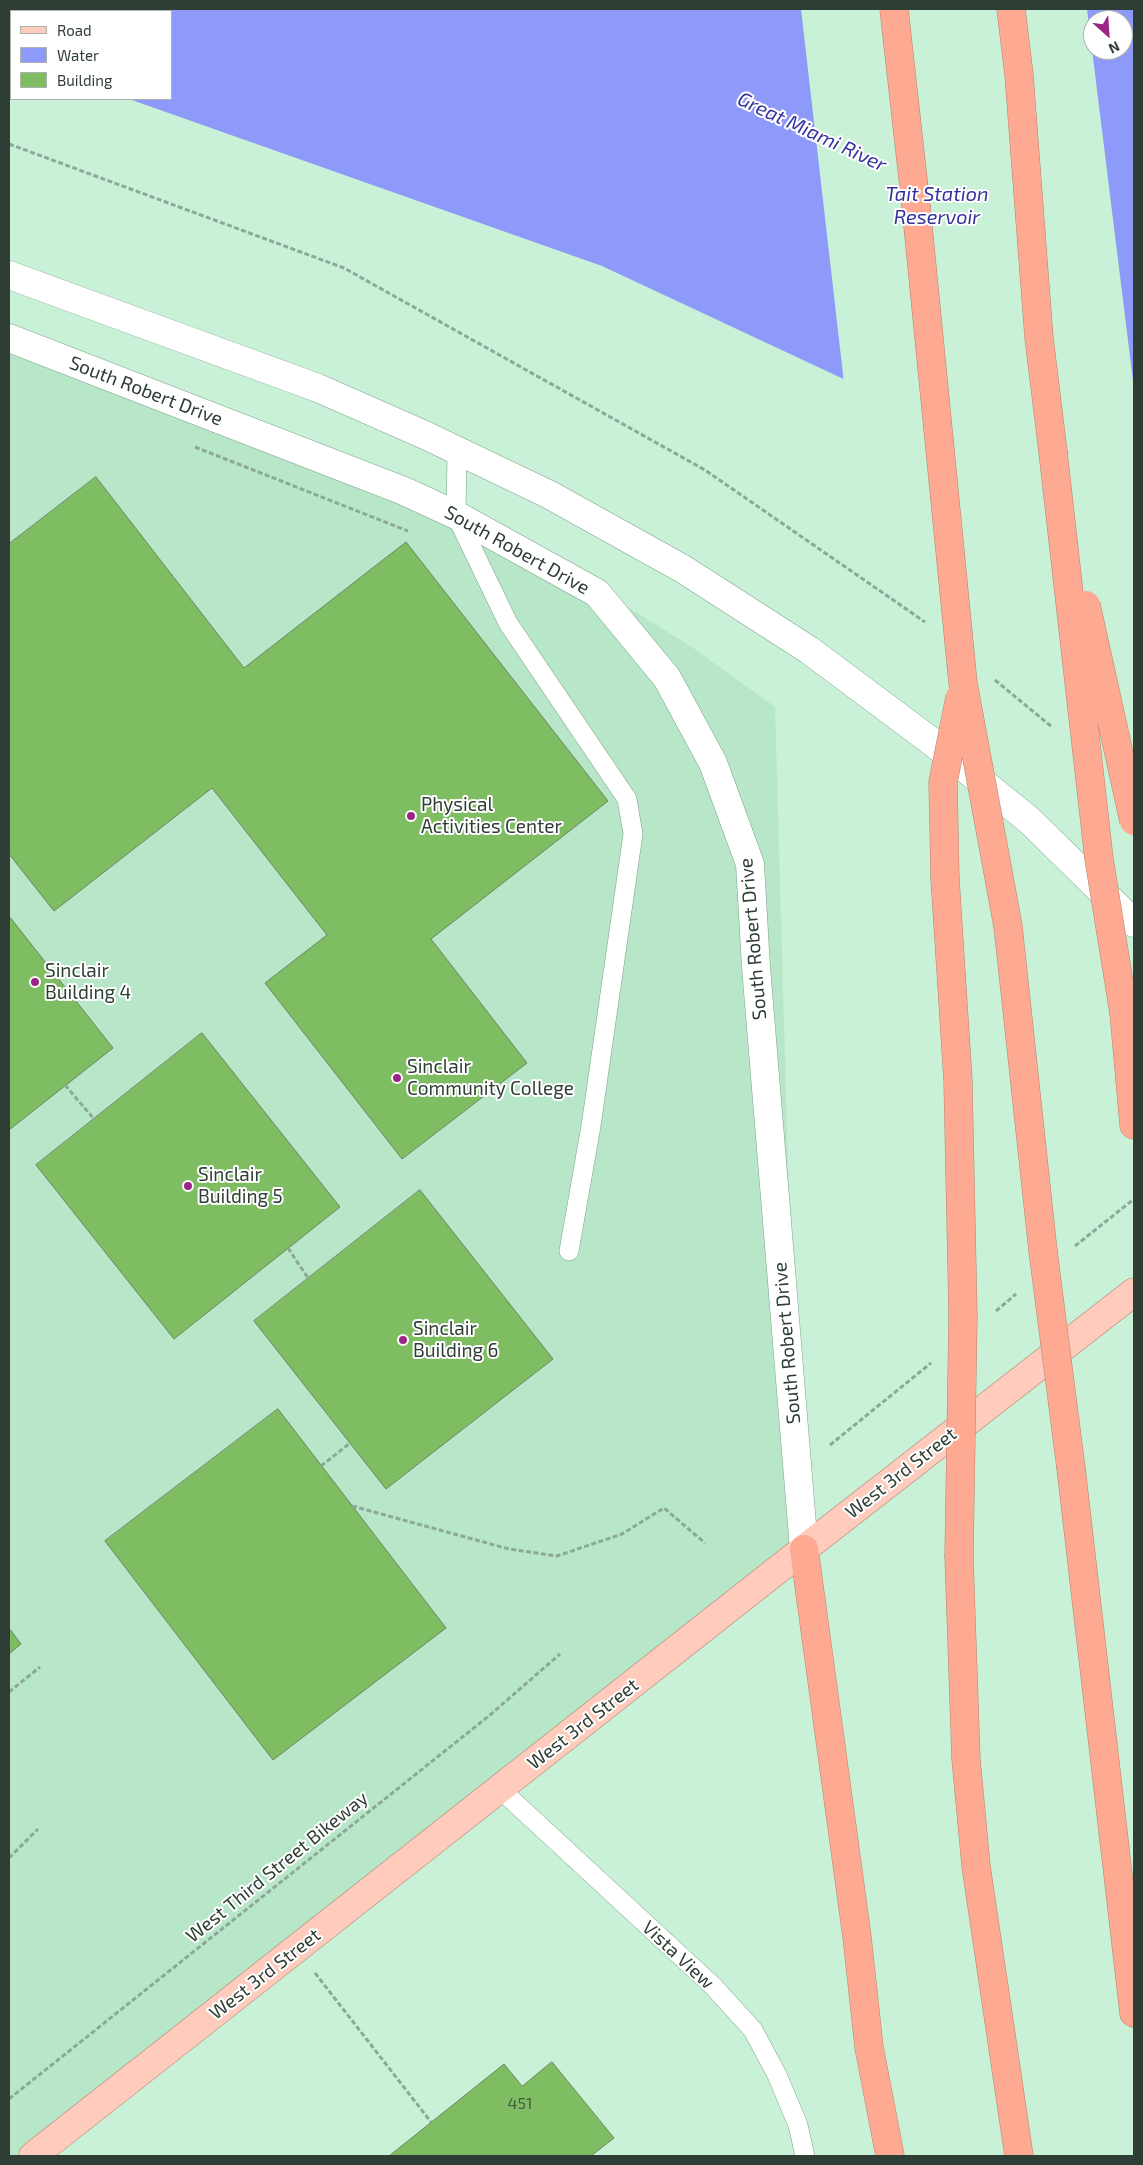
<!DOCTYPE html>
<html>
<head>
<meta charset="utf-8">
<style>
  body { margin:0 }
  #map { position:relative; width:1143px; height:2165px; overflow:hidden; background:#c9f1d7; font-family:"Exo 2",sans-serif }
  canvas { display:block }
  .frame { position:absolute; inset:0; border:10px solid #2f3e34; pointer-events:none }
  .legend { position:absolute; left:10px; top:10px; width:162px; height:90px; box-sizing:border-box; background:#fff; border:1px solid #acb2ae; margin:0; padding:6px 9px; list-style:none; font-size:15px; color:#2f3e34 }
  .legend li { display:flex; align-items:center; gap:10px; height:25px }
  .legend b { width:25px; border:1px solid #acb2ae }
  .north { position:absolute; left:1083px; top:10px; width:50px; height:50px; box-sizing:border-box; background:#fff; border:1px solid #acb2ae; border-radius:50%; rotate:154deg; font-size:14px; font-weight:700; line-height:20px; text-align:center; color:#2f3e34 }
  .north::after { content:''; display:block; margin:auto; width:18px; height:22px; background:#992684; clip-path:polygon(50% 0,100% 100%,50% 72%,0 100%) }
</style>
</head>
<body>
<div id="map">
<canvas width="1143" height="2165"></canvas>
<div class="frame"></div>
<ul class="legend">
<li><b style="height:6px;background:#fecbbd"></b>Road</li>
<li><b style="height:14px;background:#8d9af9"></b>Water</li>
<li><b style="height:14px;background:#7fbd62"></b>Building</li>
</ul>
<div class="north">N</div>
</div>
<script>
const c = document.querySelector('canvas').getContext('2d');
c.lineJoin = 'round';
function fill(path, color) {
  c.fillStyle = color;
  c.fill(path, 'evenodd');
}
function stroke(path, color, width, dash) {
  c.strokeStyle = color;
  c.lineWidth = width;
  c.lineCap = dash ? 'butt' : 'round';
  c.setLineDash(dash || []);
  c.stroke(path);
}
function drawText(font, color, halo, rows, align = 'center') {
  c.font = font + ' "Exo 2",sans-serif';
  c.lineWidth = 4;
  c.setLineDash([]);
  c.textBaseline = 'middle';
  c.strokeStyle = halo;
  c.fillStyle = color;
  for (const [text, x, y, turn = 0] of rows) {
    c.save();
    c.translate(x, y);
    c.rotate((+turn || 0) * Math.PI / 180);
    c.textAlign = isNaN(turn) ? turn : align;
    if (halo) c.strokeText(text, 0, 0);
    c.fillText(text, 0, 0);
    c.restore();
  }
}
fill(new Path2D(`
  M9,338L592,585L692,647L775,707L796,1449L804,1549L33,2156H9Z`), '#b7e6c8');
fill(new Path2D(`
  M9,9H1134V575L897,404L602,266L129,99H171V11H11V59L9,58ZM1093,20H1123V50H1093Z`), '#8d9af9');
fill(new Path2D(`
  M801,9H1087L1134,389V577L895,407L844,383Z`), '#c9f1d7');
const building = new Path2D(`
  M96,477L244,668L406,542L608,801L431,939L527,1063L402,1159L265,983L327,935L212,788L54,911L9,854V544Z
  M9,916L113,1048L9,1130Z
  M202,1033L340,1207L174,1339L36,1165Z
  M420,1190L553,1359L386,1489L254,1321Z
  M278,1409L446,1628L273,1760L105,1541Z
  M9,1628L21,1644L9,1654Z
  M552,2062L614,2138L591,2156H389L504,2064L522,2086Z`);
fill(building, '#7fbd62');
stroke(building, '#6f8565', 1);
const service = new Path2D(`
  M457,451L456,515L508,623L627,799L633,834L591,1126L569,1251
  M500,1789L713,1986L753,2030L777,2075L798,2125L805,2156`);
const tertiary = new Path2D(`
  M9,275L318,388L427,436L550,495L683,569L809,650L935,744L1029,820L1134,923
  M9,338L404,491L456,515L597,593L667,678L713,763L750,864L756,967L804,1549`);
const primary = new Path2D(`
  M33,2156L804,1549L1134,1292`);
const motorway = new Path2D(`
  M894,9L916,206
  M1011,9L1019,75L1039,338L1053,452
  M945,878L958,1081L963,1316
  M1008,926L1043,1251
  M1124,1013L1134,1125
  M1071,1468L1134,2013
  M804,1549L857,1937L869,2047L890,2156
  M959,1557L966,1759L976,1866L1019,2156`);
stroke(service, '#7da38b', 20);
stroke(tertiary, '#7da38b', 29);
stroke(primary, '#b68470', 29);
stroke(motorway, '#b68470', 29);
stroke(new Path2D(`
  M9,144L344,268L705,470L925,622
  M195,447L408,531
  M995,680L1052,727
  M65,1085L94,1119
  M1075,1246L1134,1199
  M288,1248L308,1278
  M996,1311L1016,1294
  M830,1445L931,1363
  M321,1466L350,1443
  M352,1506L509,1549L557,1556L622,1534L664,1508L705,1543
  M9,1692L40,1667
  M9,1858L38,1829
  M315,1973L431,2122
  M9,2099L490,1715L560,1654`), '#8ba996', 3, [5, 2.5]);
stroke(service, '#fff', 19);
stroke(tertiary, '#fff', 28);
stroke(primary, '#fecbbd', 28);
stroke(motorway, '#fea991', 28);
const motorwayBridge = new Path2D(`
  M916,206L963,683L1008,926
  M1053,452L1099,859L1124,1013
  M1086,605L1134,821
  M945,878L943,782L960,697
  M1043,1251L1071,1468
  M959,1557L963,1316`);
stroke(motorwayBridge, '#b68470', 29, []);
stroke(motorwayBridge, '#fea991', 28);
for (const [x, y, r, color] of [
  [411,816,5,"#992684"],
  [35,982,5,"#992684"],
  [397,1078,5,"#992684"],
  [188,1186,5,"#992684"],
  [403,1340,5,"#992684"]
]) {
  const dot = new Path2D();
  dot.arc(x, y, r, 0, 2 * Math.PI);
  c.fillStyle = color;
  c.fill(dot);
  stroke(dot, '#fff', 2);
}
drawText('16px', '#435e40', null, [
  ["451",520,2104]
]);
drawText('19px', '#2f3e34', '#fff', [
  ["South Robert Drive",146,391,21],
  ["South Robert Drive",517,550,29],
  ["South Robert Drive",753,939,-95],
  ["South Robert Drive",787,1343,-95],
  ["West 3rd Street",901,1473,-38],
  ["West 3rd Street",583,1724,-38],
  ["West Third Street Bikeway",277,1867,-39],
  ["Vista View",678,1955,43],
  ["West 3rd Street",265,1974,-38]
]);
drawText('19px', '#2f3e34', '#fff', [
  ["Physical",421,805],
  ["Activities Center",421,827],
  ["Sinclair",45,971],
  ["Building 4",45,993],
  ["Sinclair",407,1067],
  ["Community College",407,1089],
  ["Sinclair",198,1175],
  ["Building 5",198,1197],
  ["Sinclair",413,1329],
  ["Building 6",413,1351]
], 'left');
drawText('italic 20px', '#35329e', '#fff', [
  ["Great Miami River",812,132,25],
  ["Tait Station",937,194],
  ["Reservoir",937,217]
]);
</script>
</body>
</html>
